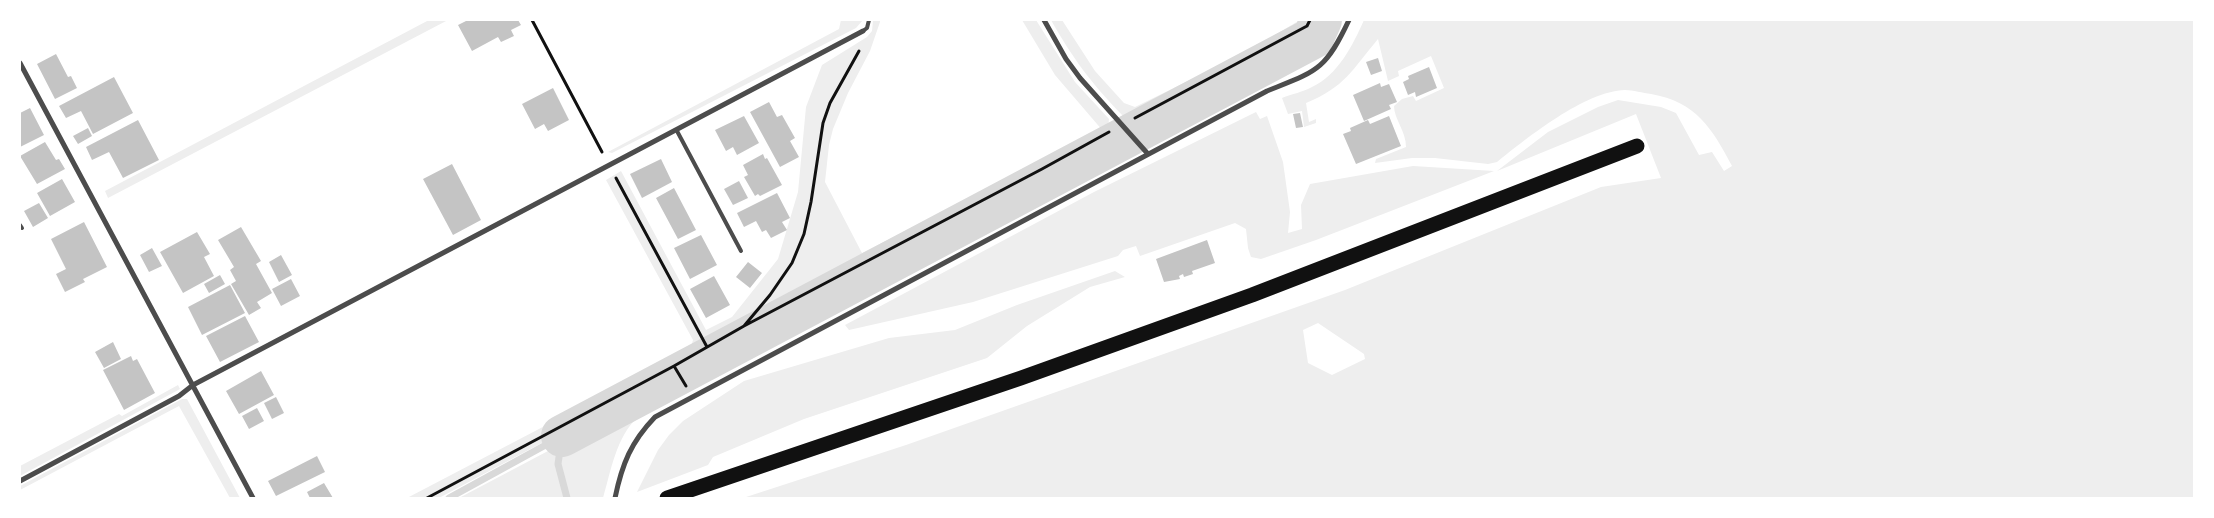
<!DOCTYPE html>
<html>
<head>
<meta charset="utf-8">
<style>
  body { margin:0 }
  #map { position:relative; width:2214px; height:518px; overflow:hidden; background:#fff; font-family:Barlow,sans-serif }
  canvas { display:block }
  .frame { position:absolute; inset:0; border:21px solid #fff; pointer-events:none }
</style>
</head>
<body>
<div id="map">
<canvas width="2214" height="518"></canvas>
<div class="frame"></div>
</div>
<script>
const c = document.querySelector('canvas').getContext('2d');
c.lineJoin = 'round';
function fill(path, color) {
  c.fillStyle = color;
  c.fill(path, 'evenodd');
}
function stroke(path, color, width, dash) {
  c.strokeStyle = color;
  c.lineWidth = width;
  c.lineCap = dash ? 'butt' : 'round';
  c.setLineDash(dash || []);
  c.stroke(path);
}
fill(new Path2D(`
  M429,20H448L108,198L105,191Z
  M841,20H863L856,28L612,153L608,152L839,29Z
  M873,20H880V22L870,51L848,93L833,129L829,145L825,182L862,253L1027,169L1036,170L1103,131L1055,75L1022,20H1036L1075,82L1109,119L1108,127L1103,131L1109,139L439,498H407L690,350L693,340L606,180L621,171L706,330L732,317L778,259L798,192L806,107L822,65L867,37L872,31Z
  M1051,20H1062L1095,71L1124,103L1135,107L1243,54L1300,20H1316L1310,33L1136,125L1140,120L1133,113L1123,116C1092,84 1073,59 1051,20Z
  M1326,20H1341L1331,41L1315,58L1266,82L1206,115L1154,140H1149L1142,134L1316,40Z
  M1364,20H2194V498H743L906,445L1345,290L1601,187L1661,178L1636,114L1497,171L1548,132L1598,107L1618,100L1661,107L1676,113L1699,155L1712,152L1724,171L1732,166C1712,128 1696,102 1651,94C1643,93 1633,90 1625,90C1585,91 1527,138 1497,162L1488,164L1435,158H1412L1375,163L1376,159L1406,147C1406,131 1394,119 1394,106L1402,99L1413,96L1416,101L1444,88L1431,56L1398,71L1399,76L1388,81L1378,39C1352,70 1345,87 1306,103L1309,122L1316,119V123L1304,127L1302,111L1288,114L1282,98C1292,94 1303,92 1312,87C1338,75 1353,45 1364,20ZM1318,323L1364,354L1365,359L1332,375L1308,363L1303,330Z
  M1256,112L1260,119L1267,116L1283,162L1290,212L1288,233L1302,229L1301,205L1310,184L1413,166L1494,171L1316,240L1261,259L1251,257L1248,248L1246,229L1235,223L1140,256L1136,246L1123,250L1118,256L973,302L849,330L845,325L1094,192Z
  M1128,141L1135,149L698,382H690L686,376Z
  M1115,271L1125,277L1090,287L1027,326L987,358L804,419L713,457L708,465L637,492L658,450L669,435L683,421L744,381L889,338L955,330L1017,305Z
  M178,385L180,389L20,476V466L119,414L122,416Z
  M673,385L677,393C664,400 649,407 638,417C616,437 611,471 603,498H459Z
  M182,399H187L240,498H230L179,406L20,490V486Z`), '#eee');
stroke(new Path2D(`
  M562,436L558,464L567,498
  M449,498L562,436`), '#d9d9d9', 7);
stroke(new Path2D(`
  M562,436L1313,38L1321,20`), '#d9d9d9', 42);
fill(new Path2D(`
  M468,20H518L521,25L511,30L514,36L501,42L498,37L472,51L458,25Z
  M56,54L68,77L71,76L77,88L55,99L37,64Z
  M1378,58L1382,71L1371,75L1366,62Z
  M1429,67L1437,88L1416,97L1415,92L1408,95L1403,82L1409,79L1408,76Z
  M114,77L133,113L93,134L81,111L66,118L59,106Z
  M1380,83L1381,87L1389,84L1397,102L1389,105L1391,109L1364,121L1353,95Z
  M553,88L569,120L548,131L544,124L535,129L522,104Z
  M769,102L777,117L782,115L795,138L790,141L799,157L780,167L750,112Z
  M30,108L44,135L20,147V113Z
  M1300,113L1303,127L1296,128L1293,114Z
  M744,116L759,143L737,155L733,147L726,151L715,130Z
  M1389,116L1401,146L1356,164L1343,134L1351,131L1350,128L1368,120L1370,124Z
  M138,120L159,160L123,178L109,152L92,160L86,147Z
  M88,128L92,136L78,144L73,136Z
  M45,142L56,160L59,159L65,169L37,184L20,156Z
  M763,154L765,159L767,158L782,185L760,196L758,194L755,196L744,177L748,175L743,165Z
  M661,159L672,182L642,198L630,174Z
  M452,164L481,220L453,235L423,179Z
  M62,179L75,202L50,216L37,193Z
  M739,181L748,198L733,205L724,189Z
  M674,188L696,230L678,239L656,198Z
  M777,193L790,218L782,222L787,230L771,238L766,230L762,232L756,221L744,227L737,213Z
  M39,203L48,218L33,227L24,211Z
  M84,222L107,267L83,279L85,282L65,292L56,274L66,269L51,239Z
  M241,227L261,261L256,264L272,293L257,302L261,308L249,315L231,284L236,281L230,270L234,267L218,240Z
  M197,232L210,254L204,257L214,276L183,293L160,252Z
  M701,235L717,265L690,279L674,248Z
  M1207,240L1215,263L1192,271L1193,274L1184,277L1183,274L1179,276L1180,279L1164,282L1156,259Z
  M152,248L162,266L149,272L140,255Z
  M281,255L292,275L279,282L269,262Z
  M748,262L762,273L750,288L736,277Z
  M220,275L225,284L209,293L204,284Z
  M714,276L730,305L706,318L690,289Z
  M291,279L300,296L281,306L272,289Z
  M230,285L245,313L202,335L188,307Z
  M245,316L259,342L220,362L206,336Z
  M113,342L121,359L104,368L95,352Z
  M131,356L133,361L137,359L155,393L124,410L103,370Z
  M261,371L274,395L239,414L226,391Z
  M276,397L284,413L272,419L264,403Z
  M257,408L264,421L249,429L242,416Z
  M317,456L325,472L276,496L268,481Z
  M324,483L333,498H310L307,492Z`), '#c4c4c4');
stroke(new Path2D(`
  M532,20L602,152
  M1135,118L1307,26L1310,20
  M616,178L707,347
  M744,326L1042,169L1109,132
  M686,386L674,366L744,326L770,295L792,263L804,234L811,202L823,123L830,103L859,51
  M427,498L674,366`), '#111', 3);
stroke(new Path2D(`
  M863,31L867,28L869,20
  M677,131L741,251
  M20,225L22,228`), '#4c4c4c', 4);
stroke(new Path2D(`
  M1044,20L1066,59L1080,78L1148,154
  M20,63L253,498
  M20,481L179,396L193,385L863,31
  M615,498C622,464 631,442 655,417L1267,91C1317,71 1325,71 1349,20`), '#4c4c4c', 5);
stroke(new Path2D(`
  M667,498L1021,378L1252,295L1637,146`), '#111', 15);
</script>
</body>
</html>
